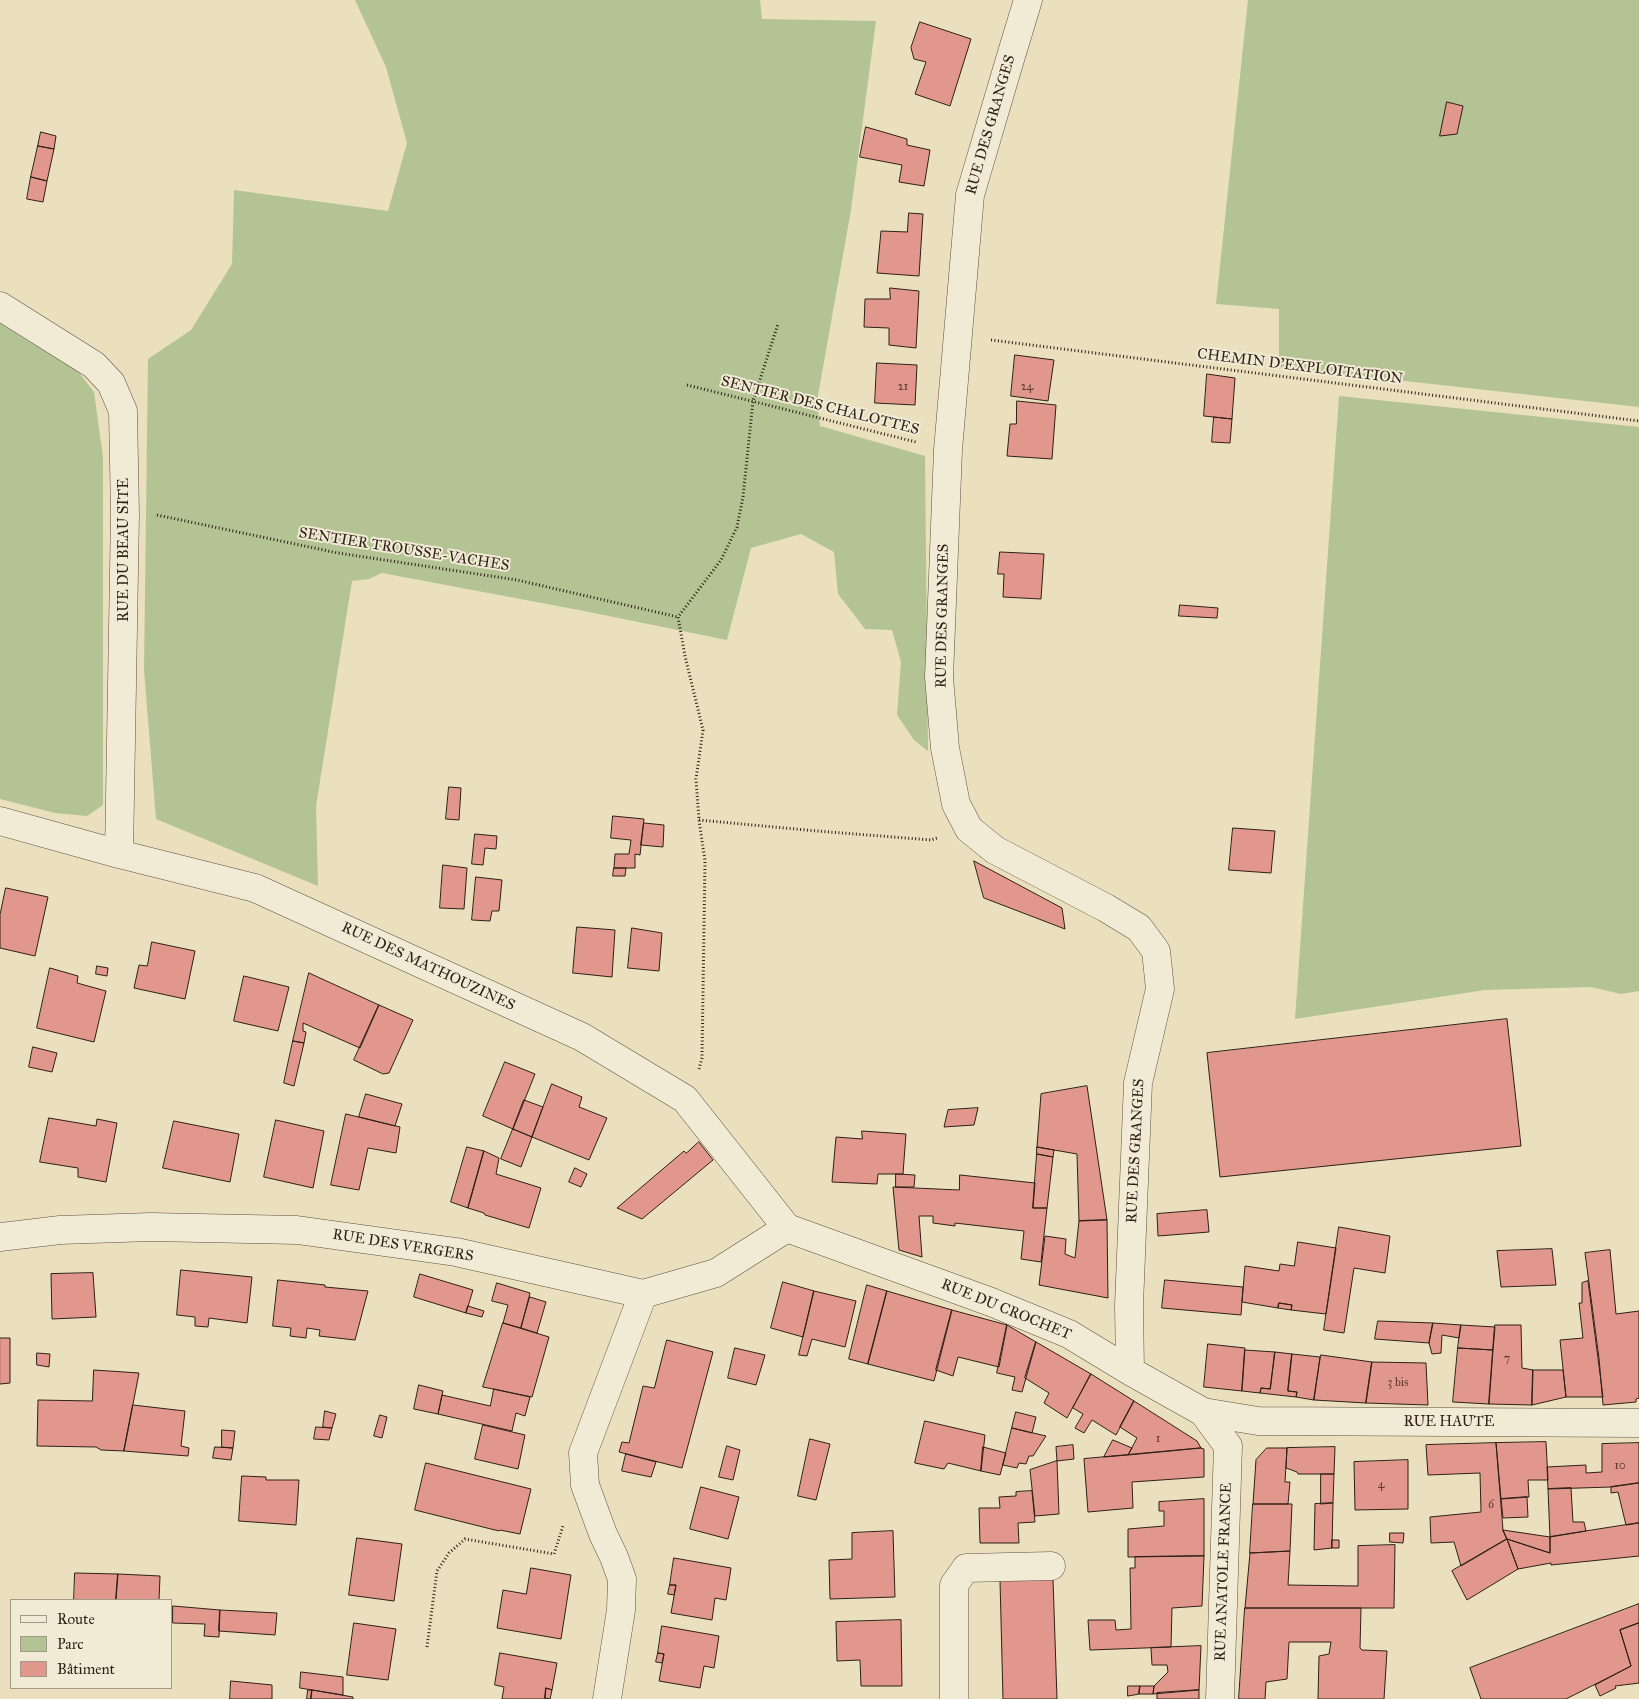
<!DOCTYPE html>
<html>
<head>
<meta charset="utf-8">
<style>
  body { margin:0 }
  #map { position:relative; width:1639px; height:1699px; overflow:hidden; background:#eae0be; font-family:"IM FELL Great Primer",serif }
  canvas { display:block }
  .legend { position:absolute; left:10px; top:1599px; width:162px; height:90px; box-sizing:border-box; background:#f1ebd5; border:1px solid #a39989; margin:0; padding:6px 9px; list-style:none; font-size:15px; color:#2f1f17 }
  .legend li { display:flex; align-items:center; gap:10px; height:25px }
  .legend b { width:25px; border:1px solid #a39989 }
</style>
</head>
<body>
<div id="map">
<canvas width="1639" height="1699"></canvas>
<ul class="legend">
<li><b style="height:6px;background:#f1ebd5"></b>Route</li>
<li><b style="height:14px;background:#b3c394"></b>Parc</li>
<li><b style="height:14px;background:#e2978c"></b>Bâtiment</li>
</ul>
</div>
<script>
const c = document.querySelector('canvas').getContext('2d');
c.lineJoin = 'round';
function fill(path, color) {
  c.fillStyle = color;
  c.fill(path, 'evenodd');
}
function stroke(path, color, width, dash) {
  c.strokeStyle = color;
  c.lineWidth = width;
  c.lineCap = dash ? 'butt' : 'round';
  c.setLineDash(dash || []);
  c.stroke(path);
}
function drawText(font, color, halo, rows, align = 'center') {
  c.font = font + ' "IM FELL Great Primer",serif';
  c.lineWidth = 4;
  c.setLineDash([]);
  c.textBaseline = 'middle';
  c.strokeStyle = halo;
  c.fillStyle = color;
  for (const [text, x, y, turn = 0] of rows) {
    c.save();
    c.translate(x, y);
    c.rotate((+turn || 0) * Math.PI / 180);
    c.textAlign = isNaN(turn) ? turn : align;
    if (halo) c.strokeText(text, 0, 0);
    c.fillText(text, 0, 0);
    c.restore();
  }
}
fill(new Path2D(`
  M355,0H760L762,19L876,21L851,210L817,401L820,426L925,456L928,751L914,740L897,715L901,662L892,630L865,629L838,594L834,552L801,534L751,548L727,640L579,610L382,573L369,579L352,581L316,806L318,886L156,819L144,670L148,359L191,330L232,264L234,190L388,211L407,143L386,67Z
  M1248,0H1639V407L1279,367V309L1216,304Z
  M0,320L70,361L94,392L103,457V805L87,816L55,813L0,799Z
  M1339,396L1639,427V991L1621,994L1591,987L1485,990L1295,1019Z`), '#b3c394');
const building = new Path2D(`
  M920,22L971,39L950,106L915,94L926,62L914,59L911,48Z
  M1447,102L1463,106L1457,134L1440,136Z
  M866,127L907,139V145L930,150L924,186L899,182L902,165L860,157Z
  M41,132L56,136L54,149L38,146Z
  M38,146L54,149L47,181L31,177Z
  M31,177L47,181L43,202L27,199Z
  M909,213L923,214L919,276L877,273L881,231L907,232Z
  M890,288L919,291L916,348L889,345V328L864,327L865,299H890Z
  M1015,355L1054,360L1048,401L1011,396Z
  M877,363L917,365L915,405L875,403Z
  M1207,374L1235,378L1232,419L1204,416Z
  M1017,401L1056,405L1052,459L1007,456L1010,424H1016Z
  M1214,417L1232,419L1230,443L1212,442Z
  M1000,552L1044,554L1041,599L1003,597L1004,574H998Z
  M1180,605L1218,608L1217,618L1179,616Z
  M449,787L461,788L459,820L446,819Z
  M613,816L644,819L640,855L635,854V868H614L615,854H629L631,840L611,838Z
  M644,823L664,825L663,847L641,845Z
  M1233,828L1275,831L1271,873L1229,870Z
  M475,834L497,836L496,849L485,848L483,865L472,864Z
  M974,861L1062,908L1065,929L984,898Z
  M443,865L467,868L464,909L440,908Z
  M614,868H626L625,876H613Z
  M476,877L502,880L499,911H492L490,921L472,920Z
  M6,888L48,897L35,956L0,948V915Z
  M577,927L615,930L612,977L573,973Z
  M632,928L662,933L659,971L628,968Z
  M152,942L195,951L185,999L134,988L139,965L147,966Z
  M97,966L108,968L107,976L96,974Z
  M50,968L78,976L77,983L106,991L94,1042L37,1028Z
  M309,973L379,1005L360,1048L303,1023V1031L306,1032L304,1043L293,1041Z
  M244,976L289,987L278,1031L234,1021Z
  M379,1005L413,1020L389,1073L383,1074L354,1060Z
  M1507,1019L1521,1146L1220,1177L1207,1053Z
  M293,1041L304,1043L294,1086L284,1083Z
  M33,1047L57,1053L52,1072L29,1067Z
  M505,1062L535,1074L513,1129L483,1116Z
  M552,1084L582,1097L579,1107L607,1118L589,1160L532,1137Z
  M1087,1086L1107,1220L1079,1221L1077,1154L1037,1147L1041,1094Z
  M366,1094L402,1104L395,1126L359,1117Z
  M524,1100L543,1107L532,1137L513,1129Z
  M978,1108L974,1125L944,1127L948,1110Z
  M346,1114L400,1127L396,1153L368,1148L359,1190L331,1185Z
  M49,1118L96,1126L97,1119L117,1123L106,1182L78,1177V1168L40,1162Z
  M276,1120L324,1131L313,1188L264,1177Z
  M174,1121L239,1134L230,1182L163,1168Z
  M513,1129L532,1137L521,1167L501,1159Z
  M862,1131L906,1134L903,1174H878L877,1184L832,1182L836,1137L862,1139Z
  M699,1142L713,1160L642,1219L617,1208L684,1151L686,1153Z
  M467,1147L484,1151L468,1208L451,1202Z
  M1037,1147L1054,1150L1053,1157L1037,1154Z
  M484,1151L499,1158L496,1174L541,1188L529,1228L485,1215L484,1213L468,1208Z
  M1037,1154L1053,1157L1047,1208H1033Z
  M575,1168L587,1174L581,1187L569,1182Z
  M896,1174L915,1175L914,1187H896Z
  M960,1175L1035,1183L1033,1208H1047L1041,1262L1021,1259L1024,1231L955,1223V1226L933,1223V1216H919L922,1257L899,1250L893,1187L959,1190Z
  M1207,1210L1209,1232L1158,1236L1157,1214Z
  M1107,1220L1108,1298L1039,1285L1045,1236L1066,1239L1065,1254L1075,1258L1079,1221Z
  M1339,1227L1390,1236L1385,1273L1354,1268L1344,1333L1324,1330Z
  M1298,1242L1336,1248L1326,1314L1291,1310L1292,1305L1279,1303L1278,1308L1242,1302L1245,1266L1279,1271L1280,1264L1294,1266Z
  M1552,1249L1556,1285L1501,1287L1497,1251Z
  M1610,1250L1616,1314L1639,1311V1398L1636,1399V1402L1603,1405L1599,1358L1585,1253Z
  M181,1270L252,1277L247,1323L209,1318L208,1327L195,1326V1317L177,1315Z
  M93,1273L96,1317L52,1319L51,1274Z
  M420,1274L473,1290L466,1313L414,1297Z
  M278,1280L325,1285V1287L368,1291L355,1340L319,1336L320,1330L307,1328L306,1338L290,1336L291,1328L273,1326Z
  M1165,1280L1243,1287L1241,1315L1162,1308Z
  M1588,1281L1603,1397H1566L1560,1340L1583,1338L1579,1303H1582V1283Z
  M783,1282L814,1291L803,1337L771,1328Z
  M497,1283L530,1293L521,1328L503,1323L508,1305L492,1301Z
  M867,1285L887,1291L868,1364L849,1359Z
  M814,1291L856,1301L845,1347L812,1339L807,1356L799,1355Z
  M887,1291L952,1310L934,1381L868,1364Z
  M530,1297L546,1302L537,1333L521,1328Z
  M1279,1303L1292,1305L1291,1310L1278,1308Z
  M468,1306L484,1311L482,1317L466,1313Z
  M952,1310L1007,1325L999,1367L958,1357L953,1376L936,1370Z
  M1378,1321L1433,1323L1429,1343L1375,1339Z
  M503,1323L549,1337L532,1397L483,1387Z
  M1433,1323L1461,1325L1459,1338L1442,1335L1441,1353L1432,1354L1429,1343Z
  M1007,1325L1036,1342L1022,1392L1012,1390L1015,1377L997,1373Z
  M1461,1325L1495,1327L1493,1350L1458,1348Z
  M1495,1325H1521L1522,1368L1533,1370L1532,1405L1489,1404Z
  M0,1338H10V1383L0,1384Z
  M667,1340L713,1352L682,1468L619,1452L622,1442L629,1443L643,1386L654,1388Z
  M1036,1342L1091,1374L1067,1418L1044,1403L1049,1393L1025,1378Z
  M1208,1344L1245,1348L1242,1391L1204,1387Z
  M735,1348L765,1355L756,1385L728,1378Z
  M1458,1348L1493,1350L1489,1404L1453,1402Z
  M1245,1350L1275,1352L1270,1389L1261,1388L1260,1393L1242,1391Z
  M1275,1352L1292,1354L1288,1391L1297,1392L1296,1397L1260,1393L1261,1388L1270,1389Z
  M37,1353L50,1354L49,1367L37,1365Z
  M1292,1354L1320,1357L1314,1400L1296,1397L1297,1392L1288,1391Z
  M1321,1355L1372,1362L1366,1403L1314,1400Z
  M1372,1362L1426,1363L1428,1405L1366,1403Z
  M94,1370L139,1373L124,1451L101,1450L96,1447L37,1446L38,1400L92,1401Z
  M1533,1370H1563L1566,1397L1532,1405Z
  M1091,1374L1134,1401L1116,1435L1092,1420L1084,1433L1075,1428L1083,1414L1073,1408Z
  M419,1385L443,1391L438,1414L414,1409Z
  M494,1389L530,1397L525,1416L516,1413L512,1431L438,1414L442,1395L490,1406Z
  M1134,1401L1197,1441L1201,1448L1128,1455L1137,1438L1120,1427Z
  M133,1405L185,1411L181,1446L189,1448L188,1456L124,1451Z
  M325,1411L336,1414L332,1428L323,1427Z
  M1016,1412L1036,1417L1032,1433L1012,1428Z
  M380,1415L387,1417L382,1438L374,1436Z
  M925,1421L985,1435L981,1471L948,1463L944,1469L915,1463Z
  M483,1425L525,1435L518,1469L475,1459Z
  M316,1427L332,1428L329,1440L314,1439Z
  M1012,1428L1046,1436L1033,1456H1029L1026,1464L1019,1463L1017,1468L1003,1465Z
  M222,1430L235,1431L233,1448L222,1447Z
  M810,1439L830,1444L816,1500L798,1496Z
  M1113,1440L1132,1448L1128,1455L1104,1457Z
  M1546,1442L1548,1480H1528L1529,1497L1501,1499L1496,1443Z
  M1496,1443L1503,1530L1507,1539L1461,1566L1454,1542L1431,1543L1430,1517L1481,1512L1480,1473L1428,1475L1426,1445Z
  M1639,1443V1483L1611,1487L1548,1489L1547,1467L1586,1465V1473L1602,1472V1444Z
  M1073,1445L1074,1459L1057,1461L1056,1447Z
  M727,1446L740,1450L733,1480L719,1477Z
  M215,1447L233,1448L231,1460L213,1458Z
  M983,1447L1006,1453L1000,1475L981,1471Z
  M1335,1447L1334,1474H1298L1297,1472L1286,1468L1287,1448Z
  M1201,1448L1204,1449V1477L1132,1482L1133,1508L1088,1512L1084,1459Z
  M1267,1448H1287L1285,1482H1290L1288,1504H1253L1256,1460Z
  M626,1454L656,1462L651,1477L622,1471Z
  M1408,1460V1509L1355,1510L1354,1462Z
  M1057,1461L1059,1514L1035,1516L1030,1470Z
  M426,1463L531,1489L520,1534L500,1530L499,1531L415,1510Z
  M1321,1474H1334L1333,1503L1321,1504Z
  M242,1476L266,1477V1480H299L296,1525L239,1521Z
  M1639,1483V1523L1626,1525L1618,1492L1611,1493V1487Z
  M701,1487L739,1497L728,1539L690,1529Z
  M1571,1488L1573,1522H1584L1586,1531L1550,1537L1548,1489Z
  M1032,1491L1035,1522L1018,1523L1019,1543H980L979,1508H1000L999,1497L1016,1496V1492Z
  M1527,1497L1528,1517L1503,1518L1501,1499Z
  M1204,1499V1556L1128,1557V1529L1164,1526V1511H1159V1502Z
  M1333,1503L1332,1548L1314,1550L1315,1504Z
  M1253,1504H1292L1290,1551L1250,1553Z
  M1639,1523V1556L1551,1565V1563L1518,1569L1507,1539L1550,1553V1537Z
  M1503,1530L1550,1537V1553L1507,1539Z
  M893,1531L895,1597L830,1599L829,1560L852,1559V1533Z
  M1390,1533H1404L1403,1543L1390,1542Z
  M357,1538L402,1544L394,1601L349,1595Z
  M1507,1539L1518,1569L1467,1600L1452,1571Z
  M1332,1540H1339V1548H1332Z
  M1395,1545L1394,1608H1245L1250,1553L1290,1551L1288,1585L1358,1586V1546Z
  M1204,1556L1202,1606L1172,1608L1171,1647L1090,1650L1088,1620H1115L1116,1630L1131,1629L1130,1568H1135V1557Z
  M674,1558L731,1568L726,1600L715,1598L712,1620L671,1613L676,1585H670Z
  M531,1568L571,1575L561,1639L497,1628L503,1590L526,1594Z
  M75,1573L118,1574L116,1600H74Z
  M118,1574L160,1576L159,1600H116Z
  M1053,1579L1057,1699H1003L1000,1580Z
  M670,1585H676L674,1595L668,1594Z
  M1639,1604V1623L1620,1630L1631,1666L1566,1699H1481L1470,1668Z
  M173,1606L220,1610L219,1637L204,1636L205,1624L173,1623Z
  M1245,1608H1361L1360,1648L1362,1650L1387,1651L1384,1699H1318L1319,1656L1329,1654L1331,1642H1289L1287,1679L1266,1682L1265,1699H1239Z
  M220,1610L277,1613L275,1635L219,1631Z
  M901,1620L902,1686H861L860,1660L837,1661L836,1622Z
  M354,1623L396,1629L388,1680L347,1675Z
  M1639,1623V1683L1615,1686L1616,1688L1600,1696L1595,1685L1631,1666L1620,1630Z
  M662,1626L719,1636L714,1668L704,1666L700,1688L659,1681L664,1654L658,1653Z
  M1201,1646L1199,1690L1153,1694L1154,1686L1168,1672L1167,1665H1152L1151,1648Z
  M500,1653L557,1663L552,1690L546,1688L545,1699H502L504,1687L495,1685Z
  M658,1653L664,1654L662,1663L656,1662Z
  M301,1672L343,1677V1695L300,1688Z
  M231,1681L272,1685V1699H230Z
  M1128,1686H1140L1139,1694L1128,1696Z
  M1140,1686H1154L1153,1694H1139Z
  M546,1688L552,1690L550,1699L545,1698Z
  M308,1690H312L311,1699H307Z
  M312,1690L353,1697V1699H311Z
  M1199,1690V1699H1157V1693Z`);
fill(building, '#e2978c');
stroke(building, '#2f1f17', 1);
const minor = new Path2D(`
  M1028,0L1008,66L970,195L948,450L939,677L945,748L956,804L969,829L995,850L1106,908L1139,928L1156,951L1160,989L1138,1083L1129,1305L1130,1371
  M0,306L94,365L111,383L123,411L125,514L119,854
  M0,821L119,854L255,888L582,1037L685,1099L787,1228
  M787,1228L991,1302L1069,1334L1130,1371L1203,1412L1228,1446
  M0,1237L60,1230L151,1227L297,1230L456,1252L643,1294L716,1273L787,1228
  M1203,1412L1258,1421L1639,1423
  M607,1699L621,1610L622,1579L614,1557L603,1534L585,1485L583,1453L643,1294
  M954,1699V1585L966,1568L1051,1566
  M1220,1699L1228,1446`);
stroke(minor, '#5e4f41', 29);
stroke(new Path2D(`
  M991,340L1639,421
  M687,385L916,442
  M157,515L338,553L517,580L678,617
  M699,820L817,831L931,840L937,838
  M699,1069L702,1058L705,861L699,820L696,779L703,730L685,656L678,617L721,560L737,527L743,497L753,401L778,324
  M427,1647L437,1571L449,1553L465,1539L554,1554L563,1526L565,1525`), '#2f1f17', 3, [1, 2.5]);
stroke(minor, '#f1ebd5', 28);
drawText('12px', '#5c3d34', null, [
  ["21",903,387],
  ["24",1027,387],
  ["7",1507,1359],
  ["3 bis",1398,1383],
  ["1",1158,1439],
  ["10",1620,1466],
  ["4",1381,1485],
  ["6",1491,1505]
]);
drawText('15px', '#2f1f17', '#f1ebd5', [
  ["RUE DES GRANGES",991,125,-74],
  ["CHEMIN D'EXPLOITATION",1300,367,7],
  ["SENTIER DES CHALOTTES",820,406,14],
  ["RUE DU BEAU SITE",124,550,-90],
  ["SENTIER TROUSSE-VACHES",404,550,9],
  ["RUE DES GRANGES",943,616,-89],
  ["RUE DES MATHOUZINES",428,967,25],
  ["RUE DES GRANGES",1136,1151,-87],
  ["RUE DES VERGERS",403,1246,9],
  ["RUE DU CROCHET",1006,1310,22],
  ["RUE HAUTE",1449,1422],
  ["RUE ANATOLE FRANCE",1224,1572,-88]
]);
</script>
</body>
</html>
